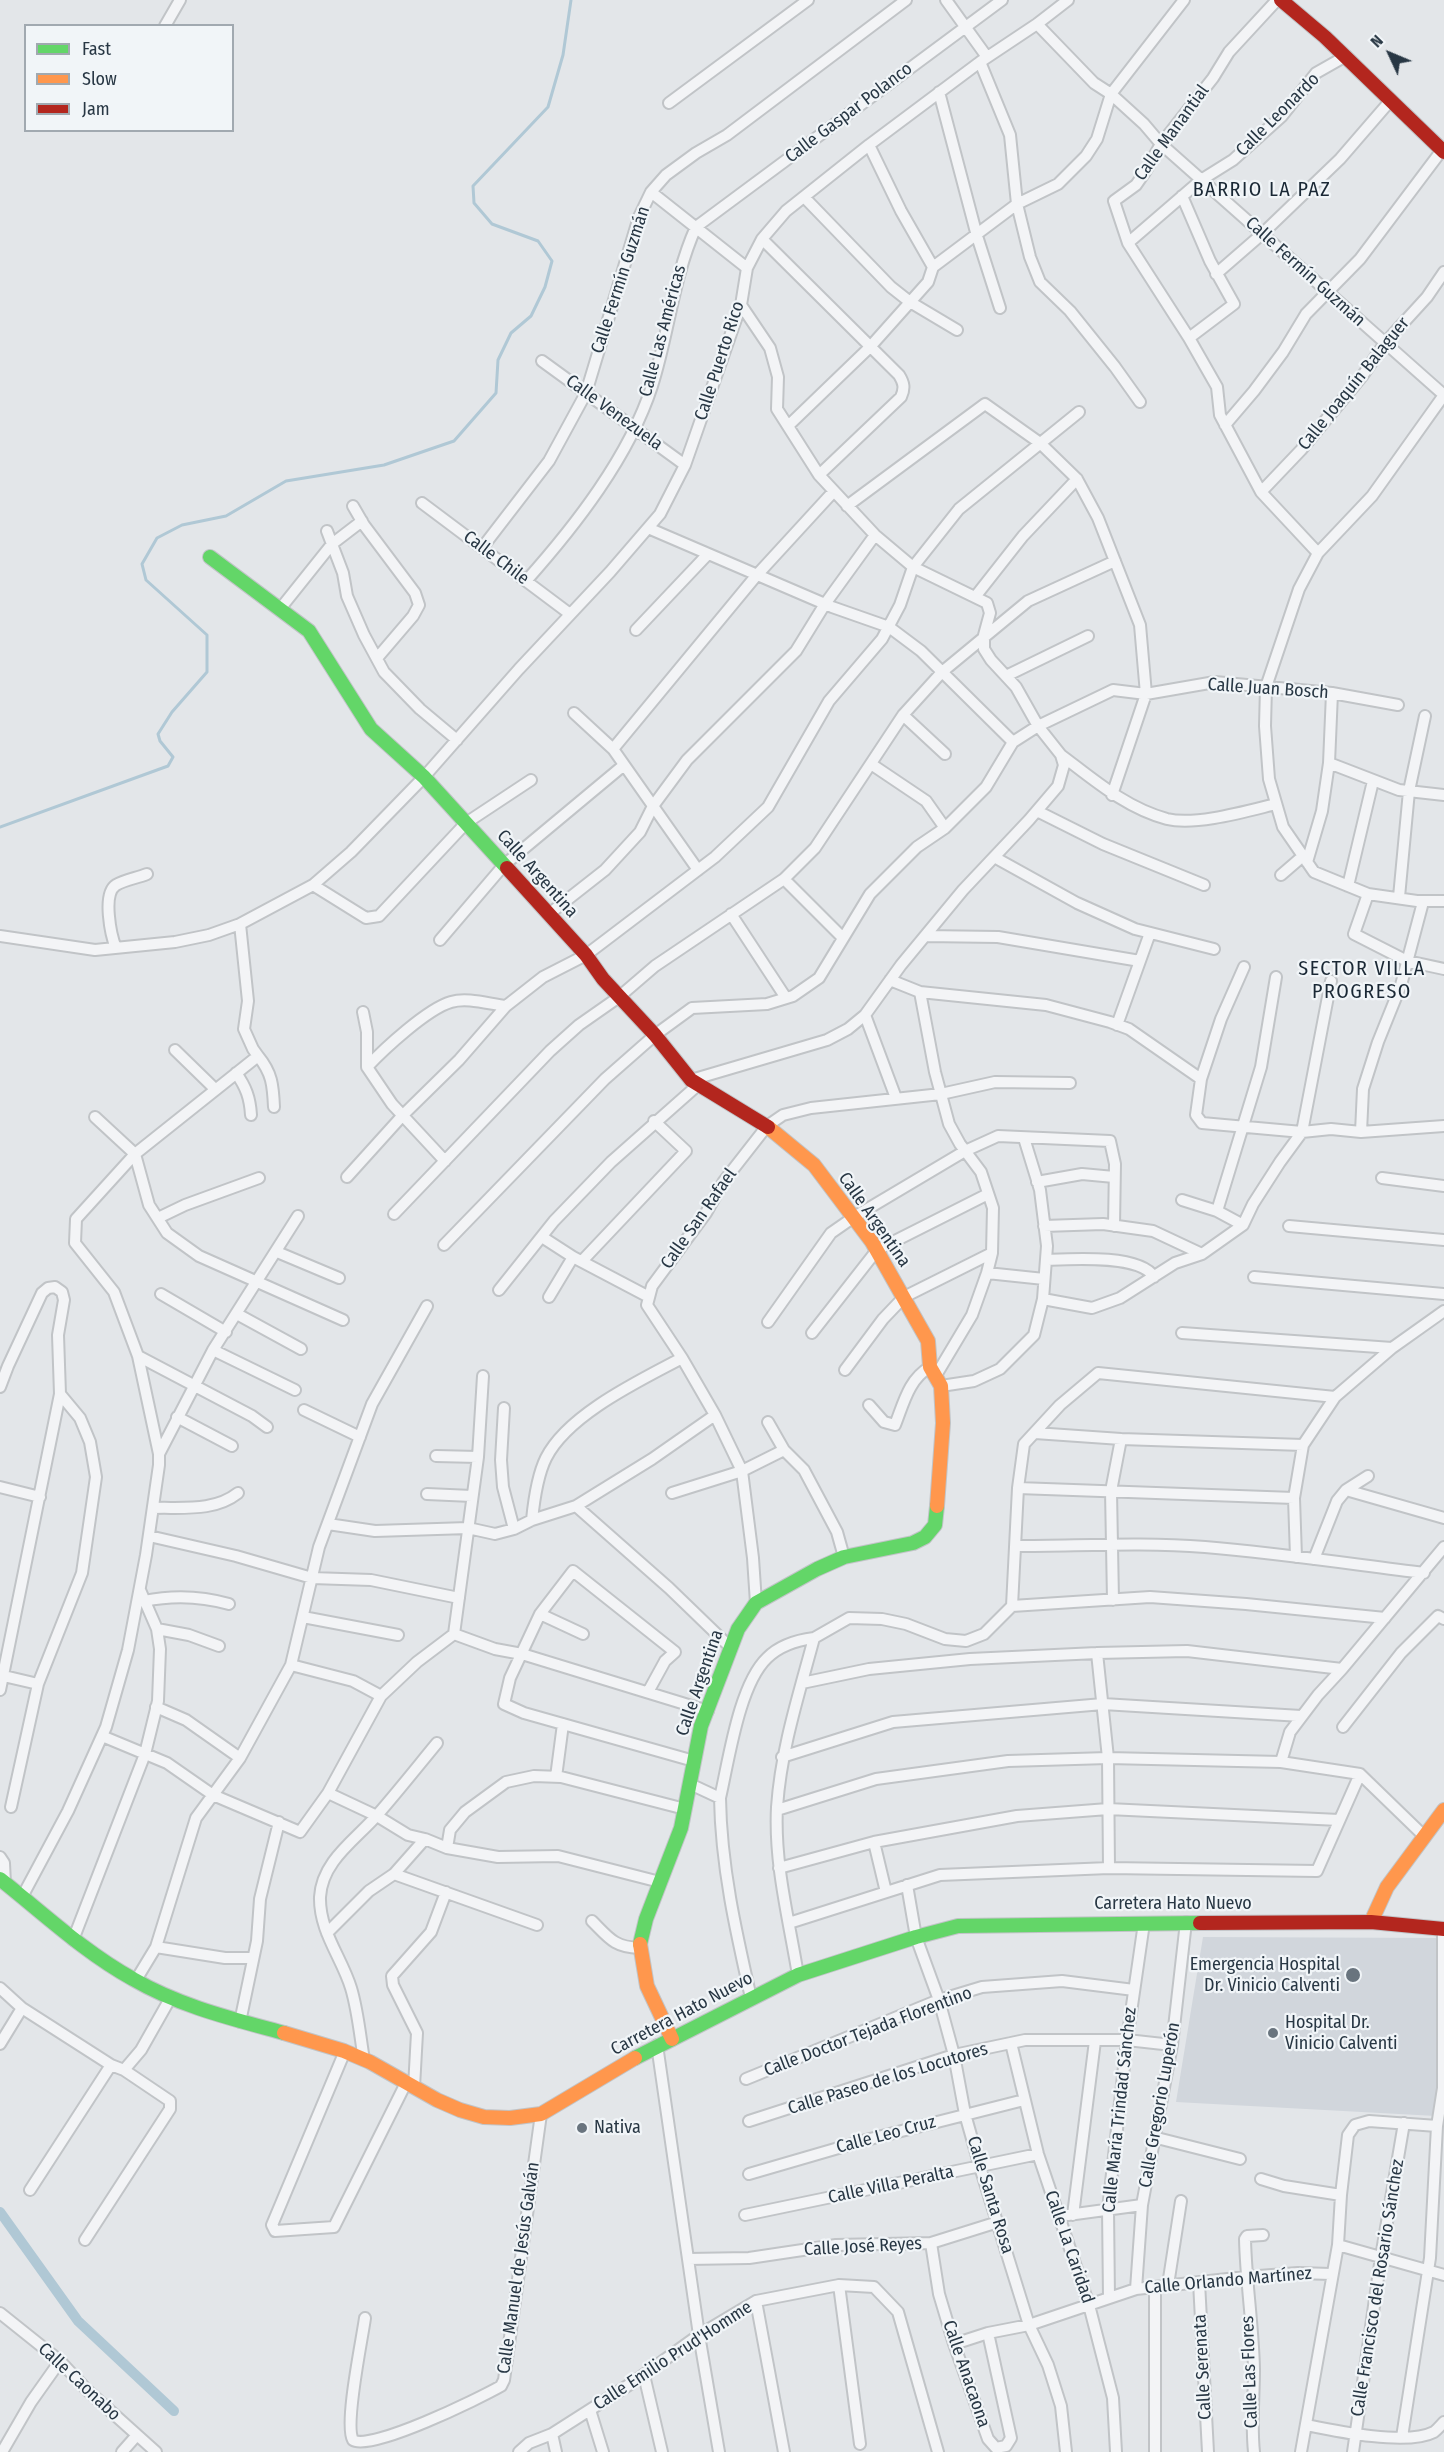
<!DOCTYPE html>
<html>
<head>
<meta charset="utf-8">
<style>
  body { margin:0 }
  #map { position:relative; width:1444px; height:2452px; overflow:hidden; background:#e3e6e9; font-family:"Fira Sans Condensed",sans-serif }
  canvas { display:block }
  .legend { position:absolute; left:24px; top:24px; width:210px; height:108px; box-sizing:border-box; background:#f1f5f8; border:2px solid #a1a9b0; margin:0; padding:8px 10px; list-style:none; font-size:18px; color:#283744 }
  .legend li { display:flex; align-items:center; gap:12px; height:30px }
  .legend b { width:30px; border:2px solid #a1a9b0 }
  .north { position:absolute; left:1360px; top:24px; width:60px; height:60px; -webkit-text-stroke:4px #f1f5f8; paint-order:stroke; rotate:314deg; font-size:16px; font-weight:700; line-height:24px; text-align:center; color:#283744 }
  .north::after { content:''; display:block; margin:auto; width:21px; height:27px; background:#283744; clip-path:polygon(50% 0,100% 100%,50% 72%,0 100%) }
</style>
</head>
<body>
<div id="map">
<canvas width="1444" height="2452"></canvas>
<ul class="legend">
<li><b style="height:8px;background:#63d668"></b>Fast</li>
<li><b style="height:8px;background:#ff974d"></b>Slow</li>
<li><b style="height:8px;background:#b3261e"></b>Jam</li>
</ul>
<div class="north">N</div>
</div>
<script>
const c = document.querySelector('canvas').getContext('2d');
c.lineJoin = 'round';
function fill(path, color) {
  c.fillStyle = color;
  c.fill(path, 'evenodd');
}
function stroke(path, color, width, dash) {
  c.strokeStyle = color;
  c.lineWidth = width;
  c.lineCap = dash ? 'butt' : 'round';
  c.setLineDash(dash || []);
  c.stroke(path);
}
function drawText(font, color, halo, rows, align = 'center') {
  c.font = font + ' "Fira Sans Condensed",sans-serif';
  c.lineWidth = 4.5;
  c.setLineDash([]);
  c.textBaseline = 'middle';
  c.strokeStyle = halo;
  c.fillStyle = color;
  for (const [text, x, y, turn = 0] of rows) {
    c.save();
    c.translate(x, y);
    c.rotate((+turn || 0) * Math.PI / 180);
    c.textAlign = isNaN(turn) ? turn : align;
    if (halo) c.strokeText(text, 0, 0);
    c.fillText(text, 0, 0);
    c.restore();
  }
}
fill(new Path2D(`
  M1203,1937L1438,1938L1442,2033L1436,2116L1176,2102Z`), '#d1d6dc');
stroke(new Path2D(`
  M0,827L168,766L173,757L160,741L158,734L172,712L207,672V635L146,580L142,564L157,538L182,525L226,516L286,481L384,465L454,441L496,393L498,360L511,333L531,316L545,287L552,261L538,241L492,224L474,203L473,186L548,107L563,55L571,0`), '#b0c8d5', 3);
stroke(new Path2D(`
  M0,2212L78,2321L174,2411`), '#b0c8d5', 10);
const street = new Path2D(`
  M946,0L987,57
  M1277,0L1229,52L1213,78L1161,144L1145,172L1136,185L1114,201L1128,243L1189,338L1217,387L1220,415L1261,492L1318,553
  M1037,24L1094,83L1111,94L1144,124L1161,144L1444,395
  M165,26L180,0
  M980,62L1010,135L1017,204L1030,257L1040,282L1070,311L1115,367L1140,402
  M939,92L977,236L1000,308
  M669,103L808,0
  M869,145L901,211L933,267
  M651,192L747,268
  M1182,196L1210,261L1234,304L1189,338
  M804,197L891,287L910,302L957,330
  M762,239L899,375C904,383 905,388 901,397L819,475
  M1128,243L1201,180L1233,160L1282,116L1316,73L1346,56
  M1216,274L1262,234L1340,159L1391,100
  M542,361L685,465
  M1444,395L1372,496L1318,553L1299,589L1266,687L1265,726L1269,779L1283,827L1314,872L1368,894L1417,901H1444
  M1225,425L1254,391L1283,352L1306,314L1360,259L1442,150
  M788,426L870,347L928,282L933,267L1017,204L1058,184L1086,156L1097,139L1111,94L1184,0
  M1261,492L1301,450L1363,375L1385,343L1427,297L1444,272
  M422,503L570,614
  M353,506L364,525L415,593L419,605L413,616L378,657
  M847,506L985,404L1040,443L1077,479L1098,518L1140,625L1146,694L1112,795
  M648,528L832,607L889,627L921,651L1013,742
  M327,531L343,573L347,596L364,635L384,672L420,709L457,740
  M482,548L549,461L586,393L639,217L651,192L666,175L696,153L727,135L906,0
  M526,581C575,526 629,457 652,386C669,333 673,278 696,227L1002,0
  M975,597L1023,536L1077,479
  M280,609L332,544L362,521
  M636,630L708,554
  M1006,676L1088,636
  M574,713L613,749L698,870
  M903,715L945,754
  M613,749L756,576L834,491
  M1061,755C1094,780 1126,808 1167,819C1196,826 1247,811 1276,804
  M1329,763L1399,790L1444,795
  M871,764L926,801L945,828
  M1037,811L1103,844L1204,885
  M994,857L1077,903L1135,929L1214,949
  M1307,862L1322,811L1329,763L1332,693
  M1281,875L1303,856
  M784,879L843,938
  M313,885L366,918L379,916L466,823L531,780
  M1348,886L1373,781
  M1368,894L1354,934L1407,961L1444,969
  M1399,897L1409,791L1425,716
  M549,914L605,870L640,832L653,806L687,760L796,651L825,604L875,535
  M731,914L786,998
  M0,936L95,950L175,942L209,935L240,924L313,885L351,852L424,777L519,669L610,572L660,514L685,465L741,305L747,268L762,239L786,211L869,145L980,62L1037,24L1068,0
  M925,936L998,937L1140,961
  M440,940L504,865L624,765
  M116,948C111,936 102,894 116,885C124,880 137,878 147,874
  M1244,967L1221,1019L1201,1079L1196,1115L1202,1123L1302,1132L1331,1129L1361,1132L1444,1126
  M890,980L920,992L1046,1005L1110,1022L1129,1029L1201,1079
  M920,992L935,1072L949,1124L960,1144L981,1172L993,1208L992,1253L987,1273L972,1315L935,1377
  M363,1012L367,1032V1067L392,1104L445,1161
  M865,1015L896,1098
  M1117,1025L1150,933
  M175,1050L215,1089
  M258,1056C272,1073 273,1085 274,1107
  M367,1067C384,1049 427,1009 451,1002C467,997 489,1004 506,1006
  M236,1073C246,1087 250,1098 251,1115
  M691,1080L827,1040L848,1029L865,1015L901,965L963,890L1029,820L1058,786L1064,765L1061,755L1038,726L1016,687L991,660L984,649V635L990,613L987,603L913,567L875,535L819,475L777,409L778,377L770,348L741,305
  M95,1117L135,1154L149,1205L167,1233L199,1256L343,1320
  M1361,1132L1363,1089L1378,1042L1401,985L1423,902
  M347,1177L403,1115L459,1060L506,1006L543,977L586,955L715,857L768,807L829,701L882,639L900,605L913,567L959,509L1079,412
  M1382,1178L1444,1186
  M1037,1182L1082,1174L1114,1177
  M1182,1200L1217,1211L1243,1225
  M1217,1211L1261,1067L1276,977
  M394,1214L550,1051L579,1025L619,997L655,966L784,879L815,848L903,715L942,672L1028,601L1115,561
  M158,1218L185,1205L259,1178
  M1044,1226L1103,1224L1153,1231L1202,1254
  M1289,1226L1444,1240
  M542,1237L573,1257L649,1297
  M444,1245L605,1079L655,1035L692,1008L767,1004L793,996L819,978L870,894L917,847L945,828L986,787L1013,742L1038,726L1113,690L1146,694L1215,682L1332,693L1398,705
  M277,1252L339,1278
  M1046,1260C1070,1259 1140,1254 1154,1277
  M582,1261L686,1151L654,1121
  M987,1273L1044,1279
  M1254,1277L1444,1294
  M499,1290L554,1221L611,1162L699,1084
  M161,1294L226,1332
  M549,1297L573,1257
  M1043,1299L1092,1308L1120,1298L1175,1263L1202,1254L1243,1225L1253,1204L1280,1162L1302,1132L1331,981
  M237,1314L301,1349
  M768,1322L831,1233L854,1217L965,1151L998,1136L1110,1141L1115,1164L1114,1226
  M812,1333L877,1250L988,1194
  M1182,1333L1392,1348
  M213,1350L295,1390
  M138,1356L252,1416L267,1427
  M845,1370L883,1319L904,1297L992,1253
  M483,1376L478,1457L454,1634L495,1649L522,1654L708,1711
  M941,1386L974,1381L1000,1369L1034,1335L1043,1299L1047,1246L1040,1190L1024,1138
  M0,1387L8,1366L42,1293L48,1288L55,1287L62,1292L64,1300L58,1335L60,1394L0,1690
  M869,1405L884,1422L895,1425C904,1402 909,1379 930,1367
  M504,1408L501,1460L503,1487L514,1529
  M304,1410L360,1437
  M177,1417L232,1446
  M768,1422L784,1450L804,1470L837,1532L844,1557
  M1035,1433L1121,1439L1303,1445
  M159,1454L213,1350L298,1216
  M436,1456L478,1457
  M0,1487L40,1497
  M1018,1488L1294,1498
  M1346,1490L1444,1518
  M672,1493L742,1471L784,1450
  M427,1494L472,1496
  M576,1506L669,1588L729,1646
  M153,1508C182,1507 214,1512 238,1493
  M532,1520C534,1500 537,1476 546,1458C568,1414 641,1380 682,1358
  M328,1524L375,1531L468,1528L495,1534L514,1529L532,1520L576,1506L652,1459L715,1415
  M149,1536L236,1556L312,1578L371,1580L459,1598
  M1017,1546C1079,1546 1142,1542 1205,1547C1278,1553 1351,1564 1424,1573
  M1296,1557L1294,1498L1303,1445L1335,1397L1392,1348L1444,1311
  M1314,1559L1337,1501L1346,1490L1368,1476
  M1113,1600L1111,1491L1121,1439
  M144,1601C173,1595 201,1596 229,1604
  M756,1603L753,1558L742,1471L715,1415L682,1358L647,1305L652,1286L706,1213L724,1181L767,1126L783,1115L811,1108L941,1094L995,1082L1070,1083
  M1012,1606L1018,1488L1024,1444L1060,1405L1098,1373L1335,1397
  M540,1614L583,1634
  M303,1617L398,1635
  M157,1629L189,1635L219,1646
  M1097,1653L1108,1758L1109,1868
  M291,1665L353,1681L381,1696
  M0,1675L38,1684
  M802,1683L869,1669L970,1659L1097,1653L1187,1651L1342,1669L1444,1547
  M648,1692L665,1661L675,1652L573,1571L540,1614L510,1678L504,1704L524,1713L694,1761
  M156,1707L186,1720L240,1758
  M1343,1727L1401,1653L1438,1616L1444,1619
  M102,1736L167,1763L213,1795L300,1832L328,1793L381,1696L417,1662L454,1634
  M782,1757L893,1722L1103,1704L1301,1716
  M1281,1762L1290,1732L1318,1695L1342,1669
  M556,1777L563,1724
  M690,1784L720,1798C721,1866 736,1932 751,1998
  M328,1793L377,1816L408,1835L425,1839L447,1848L498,1857L558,1856L660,1882
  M720,1798C729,1759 739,1685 767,1658C779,1646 798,1640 814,1638
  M11,1807L38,1684L82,1573L96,1477L90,1442L80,1418L60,1394
  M777,1810L876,1779L1008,1761L1108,1758L1281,1762L1360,1774
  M874,1842L886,1892
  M447,1848L450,1830L465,1812L506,1782L534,1776L561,1777L685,1809
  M0,1857L4,1863L5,1883
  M779,1868L874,1842L1017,1816L1108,1809L1339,1820
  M394,1874L537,1925
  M907,1885L916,1937L939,2000L954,2055L965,2114L980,2167L1029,2325L1048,2365L1061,2406L1066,2452
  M22,1897L68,1811L106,1727L128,1650L146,1555L159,1465V1454L138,1356L114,1292L75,1243L76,1219L135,1154L258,1056L253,1049L244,1029L248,1001L240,924
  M592,1921C609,1938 614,1947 639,1948
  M789,1923L940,1875L1109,1868L1317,1871L1360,1774L1424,1836
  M327,1933L369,1891L394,1874L425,1839
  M73,1940L145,1754L158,1701L160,1649L157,1629L140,1590
  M156,1947L225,1958H253
  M798,1975C789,1920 774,1864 777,1807C781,1749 799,1694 814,1638L849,1618L882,1619L906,1624L945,1639L966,1641L984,1634L1012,1606L1150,1597L1246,1604L1385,1618
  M136,1980L156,1947L196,1818L240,1758L291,1665L319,1547L372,1404L427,1306
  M0,1988L22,2008L111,2065L124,2070L141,2050L171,1997
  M240,2022L257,1941L260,1899L279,1822
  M1011,2043L1038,2154L1089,2305L1113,2398L1116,2452
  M0,2044L22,2008
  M657,2045L699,2335L719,2452
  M345,2051L272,2225L275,2231L334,2227L406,2083
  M364,2060C360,2036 358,2011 351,1988C342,1958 319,1931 320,1897C322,1860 357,1839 379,1813C399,1790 418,1766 437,1743
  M746,2079L939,2000L982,1987L1062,1981L1134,1990
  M414,2087L417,2033L393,1985L392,1976L431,1932L446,1892
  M749,2121L954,2055L1025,2040H1127L1172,2045
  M1157,2138L1240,2159
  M749,2174L866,2140L1024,2100
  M1261,2179L1284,2186L1341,2195
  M30,2190L111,2065
  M745,2215L1038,2154
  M1068,2215L1142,2205
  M1073,2215L1095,2041
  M85,2240L170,2109V2101L124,2070
  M931,2243L939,2294L954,2344L988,2439L996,2448L1006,2446L1011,2438L988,2333
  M1338,2245L1444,2275
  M688,2259L749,2258L836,2245L931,2243L998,2222
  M1199,2282L1208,2452
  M839,2285L860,2444
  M1168,2285L1181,2201
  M1136,2289L1142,2205L1172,2045L1186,1922
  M1109,2298L1108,2209L1127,2040L1144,1923
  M756,2301L784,2452
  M0,2313L60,2361L87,2390L156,2452
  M365,2318C362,2340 344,2425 353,2440C370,2452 480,2398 501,2386L504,2380L541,2114
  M954,2344L988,2333L1029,2325L1136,2289L1246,2277L1298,2273L1331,2274
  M644,2375L662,2452
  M590,2410L603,2452
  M1307,2425C1336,2431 1407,2446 1434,2432C1438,2429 1441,2425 1444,2422
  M552,2434L556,2452
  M1402,2437L1430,2258L1437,2126L1443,2088V1928
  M2,2452L31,2402L60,2361
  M122,2452L137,2435
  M519,2452L529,2443L552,2434L635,2381L699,2335L756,2301L839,2285L874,2287L898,2312L938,2452
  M1155,2452V2287
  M1254,2452C1251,2424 1254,2397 1254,2369C1253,2325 1246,2283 1245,2239L1247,2236L1263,2235
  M1301,2452L1338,2245L1341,2195L1348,2135L1355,2125L1369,2121L1437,2126
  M1353,2452L1381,2257L1404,2123`);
const fast = new Path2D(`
  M210,557L309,631L371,729L424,777L507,868
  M0,1879C43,1913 84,1952 133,1979C179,2006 233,2019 284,2033
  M640,1944L646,1919L681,1828L701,1726L738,1629L756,1603L817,1569L844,1557L913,1543L925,1537L935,1525L937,1506
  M635,2058L798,1975L916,1937L958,1926L1200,1923`);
const slow = new Path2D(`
  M768,1127L814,1165L872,1242L928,1341L930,1367L941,1386L943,1423L937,1506
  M1371,1922L1387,1887L1444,1810
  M640,1944L647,1986L672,2039
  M284,2033L344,2051L370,2062L437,2100L460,2110L484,2117L510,2118L541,2114L635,2058`);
const jam = new Path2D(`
  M1281,0L1325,37L1444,152
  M507,868L586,955L603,979L655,1035L691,1080L768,1127
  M1200,1923L1371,1922L1444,1929`);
stroke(street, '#c1c4c7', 14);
stroke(fast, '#c1c4c7', 16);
stroke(slow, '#c1c4c7', 16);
stroke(jam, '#c1c4c7', 16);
stroke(street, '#f3f4f6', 10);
stroke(fast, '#63d668', 14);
stroke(slow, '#ff974d', 14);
stroke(jam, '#b3261e', 14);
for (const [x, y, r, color] of [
  [1353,1975,8,"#69747e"],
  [1273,2033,6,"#69747e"],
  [582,2128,6,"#69747e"]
]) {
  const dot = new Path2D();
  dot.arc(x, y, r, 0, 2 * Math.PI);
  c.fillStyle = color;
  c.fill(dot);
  stroke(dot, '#f1f5f8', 2);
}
drawText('18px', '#283744', '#f1f5f8', [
  ["Calle Gaspar Polanco",849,113,-37],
  ["Calle Leonardo",1278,115,-45],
  ["Calle Manantial",1172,133,-54],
  ["Calle Fermín Guzmán",1305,272,42],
  ["Calle Fermín Guzmán",621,280,-72],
  ["Calle Las Américas",663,331,-75],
  ["Calle Puerto Rico",720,361,-72],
  ["Calle Joaquín Balaguer",1354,384,-51],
  ["Calle Venezuela",614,413,36],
  ["Calle Chile",496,558,37],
  ["Calle Juan Bosch",1268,689,4],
  ["Calle Argentina",537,874,48],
  ["Calle San Rafael",699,1219,-55],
  ["Calle Argentina",874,1220,55],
  ["Calle Argentina",700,1683,-71],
  ["Carretera Hato Nuevo",1173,1904],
  ["Carretera Hato Nuevo",682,2014,-28],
  ["Calle Doctor Tejada Florentino",868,2032,-21],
  ["Calle Paseo de los Locutores",888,2079,-17],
  ["Calle Gregorio Luperón",1160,2105,-80],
  ["Calle María Trindad Sánchez",1120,2110,-84],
  ["Calle Leo Cruz",886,2135,-15],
  ["Calle Villa Peralta",891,2185,-12],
  ["Calle Santa Rosa",990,2195,73],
  ["Calle José Reyes",863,2247,-3],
  ["Calle La Caridad",1069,2247,71],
  ["Calle Manuel de Jesús Galván",519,2268,-82],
  ["Calle Orlando Martínez",1228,2281,-5],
  ["Calle Francisco del Rosario Sánchez",1378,2288,-81],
  ["Calle Emilio Prud'Homme",673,2356,-33],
  ["Calle Serenata",1203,2367,-93],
  ["Calle Las Flores",1250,2372,-92],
  ["Calle Anacaona",966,2374,71],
  ["Calle Caonabo",79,2382,43]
]);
drawText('18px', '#283744', '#f1f5f8', [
  ["Emergencia Hospital",1340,1965,"right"],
  ["Dr. Vinicio Calventi",1340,1986,"right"],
  ["Hospital Dr.",1285,2023],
  ["Vinicio Calventi",1285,2044],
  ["Nativa",594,2128]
], 'left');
c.letterSpacing = '1.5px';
drawText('20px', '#1a2835', '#f1f5f8', [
  ["BARRIO LA PAZ",1262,190],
  ["SECTOR VILLA",1362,969],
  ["PROGRESO",1362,992]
]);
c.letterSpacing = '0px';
</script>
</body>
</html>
